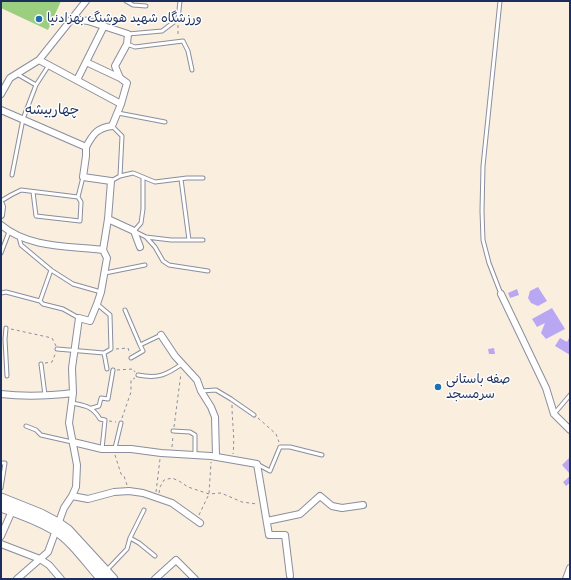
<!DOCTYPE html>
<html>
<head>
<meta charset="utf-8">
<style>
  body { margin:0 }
  #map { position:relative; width:571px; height:580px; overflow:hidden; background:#faeedf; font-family:Itim,sans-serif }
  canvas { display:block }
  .frame { position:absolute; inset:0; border:2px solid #1b2f5e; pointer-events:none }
</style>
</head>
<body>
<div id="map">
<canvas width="571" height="580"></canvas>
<div class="frame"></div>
</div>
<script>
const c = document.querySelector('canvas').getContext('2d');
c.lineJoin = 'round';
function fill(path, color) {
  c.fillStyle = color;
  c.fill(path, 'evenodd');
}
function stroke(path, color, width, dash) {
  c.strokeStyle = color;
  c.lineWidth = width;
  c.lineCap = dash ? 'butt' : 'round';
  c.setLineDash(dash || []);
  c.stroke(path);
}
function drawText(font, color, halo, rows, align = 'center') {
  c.font = font + ' Itim,"Playpen Sans Arabic",sans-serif';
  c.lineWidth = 3;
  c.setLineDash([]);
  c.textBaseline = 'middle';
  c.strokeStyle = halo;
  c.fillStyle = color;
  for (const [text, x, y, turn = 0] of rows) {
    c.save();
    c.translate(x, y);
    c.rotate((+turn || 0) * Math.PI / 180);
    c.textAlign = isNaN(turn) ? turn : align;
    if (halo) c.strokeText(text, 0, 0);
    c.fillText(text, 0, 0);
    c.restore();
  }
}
fill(new Path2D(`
  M1,1H61L48,30L1,8Z`), '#9bce7f');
fill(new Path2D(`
  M538,287L547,301L538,306L531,303L528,298L530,291Z
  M517,289L519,295L510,298L508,293Z
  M552,308L565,329L546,339L541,333L545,323L537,327L532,319Z
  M570,336V355L555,346L560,338L567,342Z
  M494,348L495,354H489L488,349Z
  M570,457V474L562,465Z
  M570,476V483L566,486L563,482Z`), '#baa7f3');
const lane = new Path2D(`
  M126,1L133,5L146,6
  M500,1L483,166L482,211L483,240L489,263L501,294
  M128,34L162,31L178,19L180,1
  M127,44L135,47L183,41L188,51L192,70
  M36,85L49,65
  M118,113L165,122
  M12,175L23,119L36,85L17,74
  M120,176L133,173L155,182L187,178H203
  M143,177V209L141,223L134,231L146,237L155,247L163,261L169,265L208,271
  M181,179L189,240
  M111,181L120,176L122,136L112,126
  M33,192L36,216L80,221L81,202L78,197
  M1,201L11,195L21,190L78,197L83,177
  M19,237L21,245L51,270L73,284L101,292
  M146,237L171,240H203
  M1,253L9,232
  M51,270L40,301L43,304L63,309L79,318
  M105,273L145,265
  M1,293L6,292L40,301
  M125,310L140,345
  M6,328L5,339L7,376
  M57,349L104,353L111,349L110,315L97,304
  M104,353L107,369
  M131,358L143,351L140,345L161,335
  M41,364L45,395
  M138,375C158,379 166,375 182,364
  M201,391L216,390L231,399L254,415
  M72,403C86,406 92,406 100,419L105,420L102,449
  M92,408L99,406L101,398L108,399L113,370
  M554,414L570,395
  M26,426L36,430L41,435L72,442
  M173,431L190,432L195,435V454
  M115,448L121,423
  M1,463H5L1,488
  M257,464L270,471L280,447H290L322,455
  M130,538L139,543L155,556
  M106,571L127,549L130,538L144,510`);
const street = new Path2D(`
  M72,19L88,21L128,34L127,44L115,66L120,78L127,83L121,104L112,126C97,128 93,134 86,147
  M39,60L121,104
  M86,62L120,78
  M77,80L104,26
  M1,94L10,78L39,60L86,1
  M1,110L86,147V156L83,177L111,181L108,219L103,250L107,258L101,292L97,304L90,321L79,318L72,368L73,393L69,423L77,465L76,487L72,496L64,508L48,552L17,579
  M1,204L2,207L1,215
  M108,219L134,231L140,247
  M1,225C28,248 69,246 103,250
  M501,294L546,388L554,414L570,430
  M161,335L175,356L197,380L201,391L211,407L215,417L216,456
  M1,394C26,397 48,396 73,393
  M73,442L102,449H131L161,453L211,456L257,464L269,535H285L290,576
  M72,496L88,499L114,492L129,491L143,493L172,503L200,523
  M267,521L300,514L320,496L332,506L342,508L363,505
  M1,536L12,511
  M1,544L40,559L49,565L61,579
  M155,579L176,560L195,579
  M566,579L570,568`);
const secondary = new Path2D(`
  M1,498L41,514L58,523L68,530L113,579
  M1,507C19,513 38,520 55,530C72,540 88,564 102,579`);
stroke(lane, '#8a8e9e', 5);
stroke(street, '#8a8e9e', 8);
stroke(secondary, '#8a8e9e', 11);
stroke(new Path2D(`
  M178,25V36
  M11,329L52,338L56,346
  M116,349L128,348L130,354
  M45,363L52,362L56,352
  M117,370L133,369L135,372
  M232,405C232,422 235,437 233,454
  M122,418L131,392V380L135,378
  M258,418L276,434L279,442
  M109,421L116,422
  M174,427L181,373
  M172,447L173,436
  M115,455L121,474L124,476L127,485
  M156,492L160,459
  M159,493L160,487L164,480L172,478L179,481L188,487L209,494L221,493L242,502L257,504
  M199,515L209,494L211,462`), '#8a8e9e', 1, [3, 3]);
stroke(lane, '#fff', 3);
stroke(street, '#fff', 6);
stroke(secondary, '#fff', 9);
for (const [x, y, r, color] of [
  [39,19,4,"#1f6fb2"],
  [438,387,4,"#1f6fb2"]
]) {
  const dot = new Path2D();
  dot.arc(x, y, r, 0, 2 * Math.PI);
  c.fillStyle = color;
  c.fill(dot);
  stroke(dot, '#fff', 1.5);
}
drawText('13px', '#1b2f5e', '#fff', [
  ["ورزشگاه شهید هوشنگ بهزادنیا",47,19],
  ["صفه باستانی",446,380],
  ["سرمسجد",446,395]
], 'left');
drawText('14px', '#1b2f5e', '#fff', [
  ["چهاربیشه",52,110]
]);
</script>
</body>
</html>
